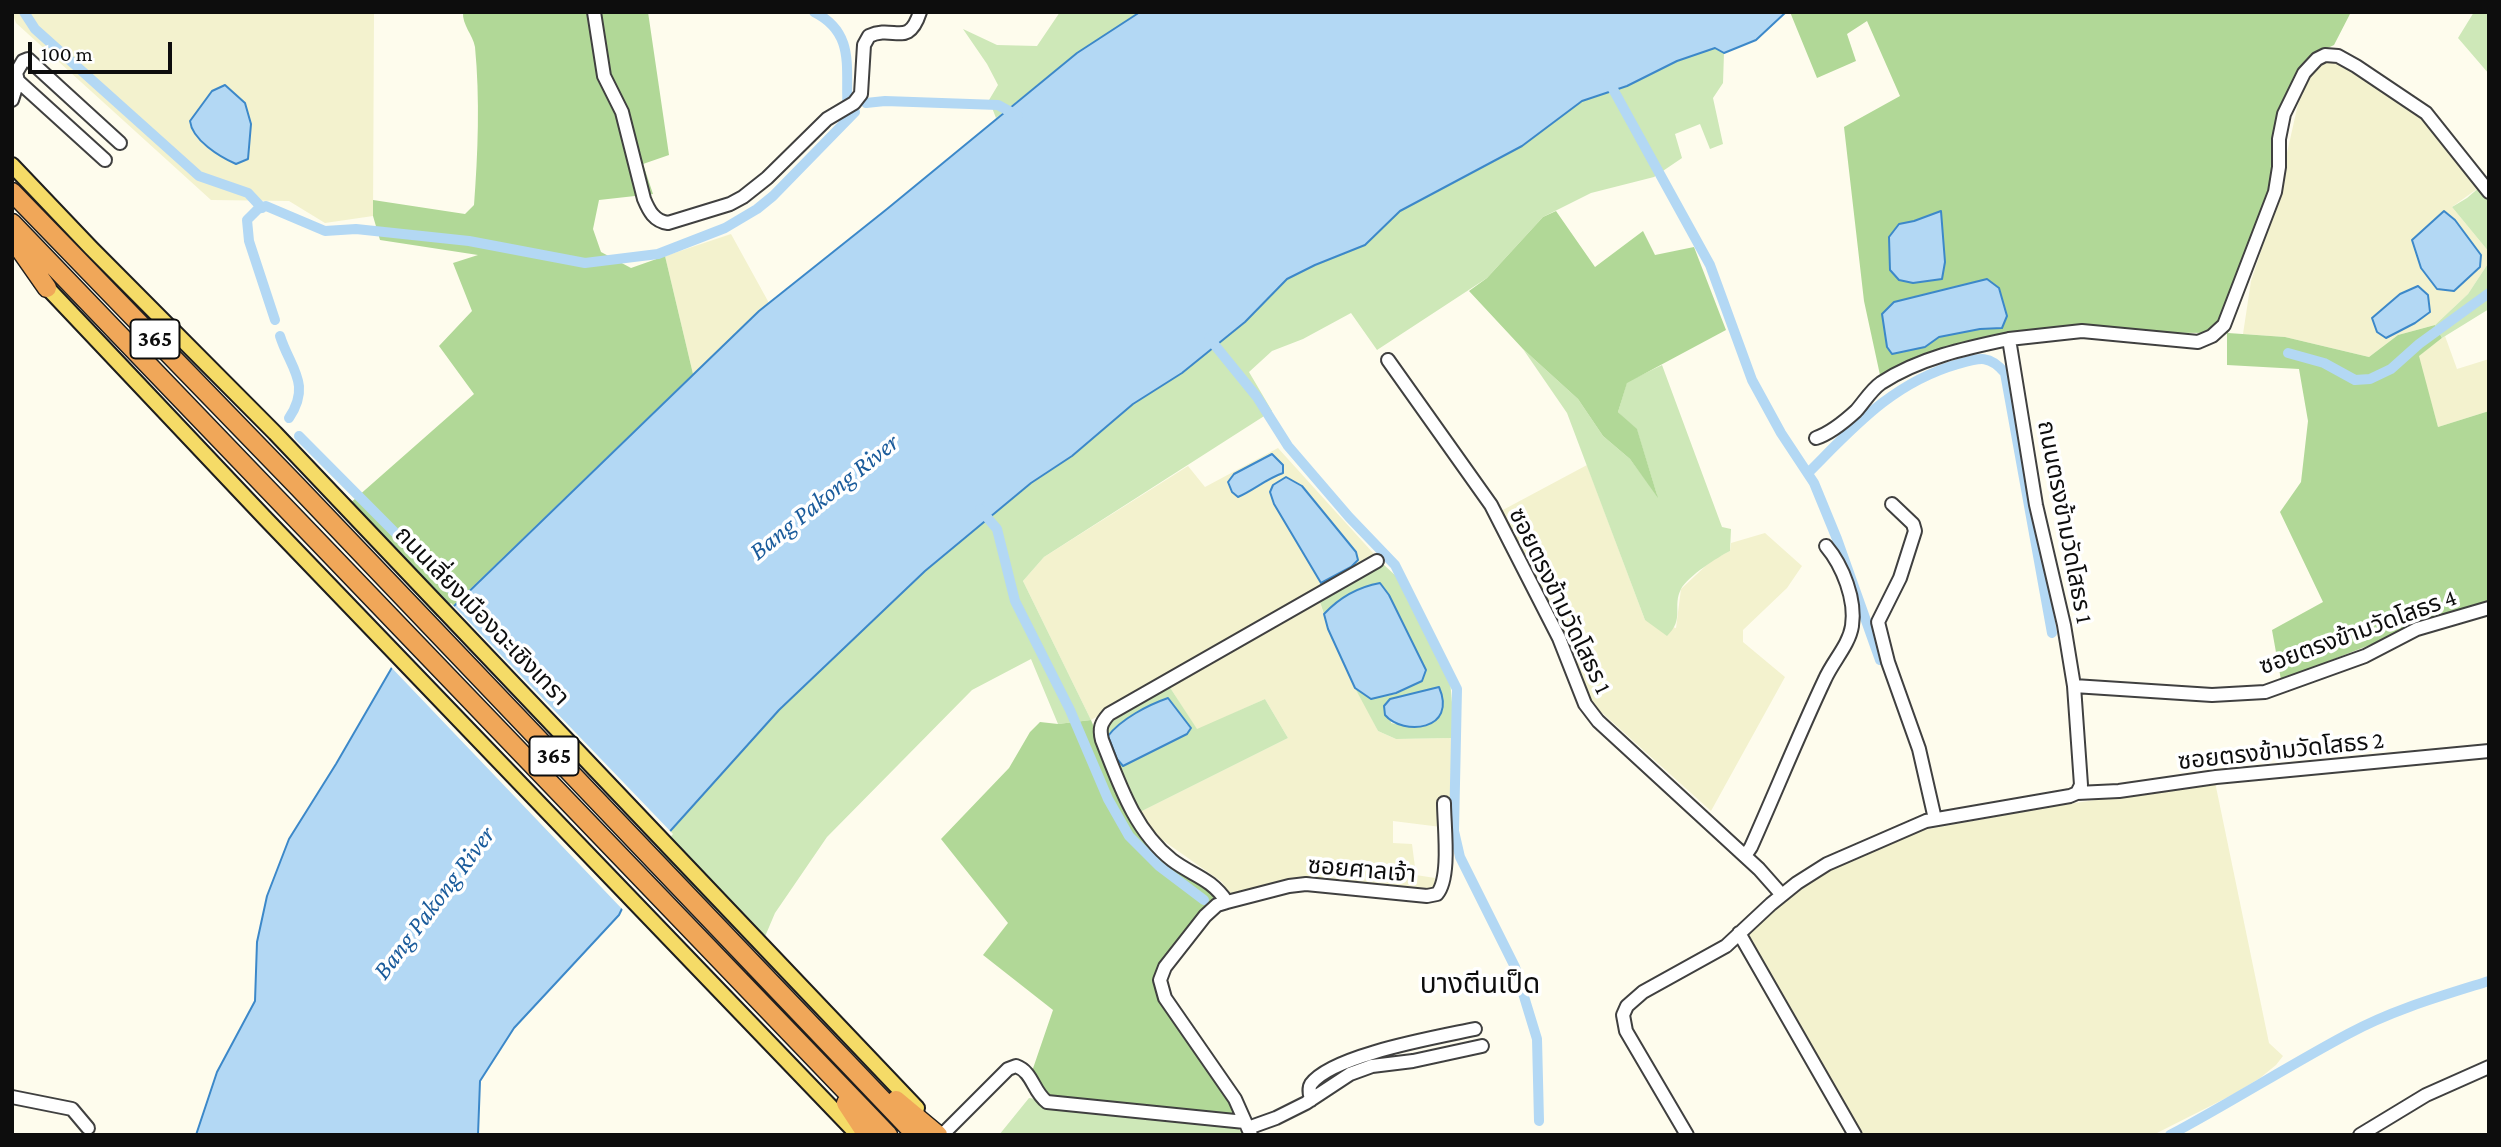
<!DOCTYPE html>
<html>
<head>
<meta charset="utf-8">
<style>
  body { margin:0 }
  #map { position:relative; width:2501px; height:1147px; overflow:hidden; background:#fefced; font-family:"Crimson Pro",serif }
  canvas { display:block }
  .frame { position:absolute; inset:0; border:14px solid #0d0d0d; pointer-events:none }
  .scale { position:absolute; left:28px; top:42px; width:144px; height:32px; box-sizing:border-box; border:4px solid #0d0d0d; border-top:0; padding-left:9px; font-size:21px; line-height:24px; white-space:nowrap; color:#0d0d0d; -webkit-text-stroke:5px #fff; paint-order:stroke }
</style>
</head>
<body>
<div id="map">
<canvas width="2501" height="1147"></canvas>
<div class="frame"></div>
<div class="scale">100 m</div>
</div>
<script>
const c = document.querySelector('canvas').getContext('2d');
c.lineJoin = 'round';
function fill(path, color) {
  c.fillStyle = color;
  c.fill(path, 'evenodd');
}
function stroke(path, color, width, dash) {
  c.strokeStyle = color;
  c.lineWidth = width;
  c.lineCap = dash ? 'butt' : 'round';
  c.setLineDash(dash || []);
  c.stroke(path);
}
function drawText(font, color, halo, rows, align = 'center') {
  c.font = font + ' "Crimson Pro","Noto Sans Thai",serif';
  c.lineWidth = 7;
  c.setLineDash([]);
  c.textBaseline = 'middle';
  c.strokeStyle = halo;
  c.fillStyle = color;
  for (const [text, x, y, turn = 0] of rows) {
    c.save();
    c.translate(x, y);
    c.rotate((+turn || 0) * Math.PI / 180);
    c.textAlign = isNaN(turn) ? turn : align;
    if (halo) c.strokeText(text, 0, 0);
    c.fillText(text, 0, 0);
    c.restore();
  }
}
fill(new Path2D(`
  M12,12H381L374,14L373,216L325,223L289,201L211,200L16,23Z
  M2326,58L2342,63L2430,122L2481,186L2452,207L2489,252V262L2468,294L2435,325L2398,335L2369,357L2285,337L2243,334L2251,281L2273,215L2298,104L2312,72ZM2400,294L2415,323L2386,337L2372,319Z
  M731,234L769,303L693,374L665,256Z
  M2445,336L2457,369L2489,359V411L2438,427L2418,356Z
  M1278,448L1374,554L1362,564L1091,720L1023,581L1044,557L1188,466L1205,487ZM1286,477L1302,486L1356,551L1357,561L1270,492L1273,485Z
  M1587,465L1645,620L1676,628L1681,589L1712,560L1730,551L1731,543L1765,533L1802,566L1787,588L1743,630V642L1785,677L1711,811L1590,702L1570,649L1501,511Z
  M1320,602L1328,629L1378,731L1396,739L1452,738L1449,828L1393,821V843L1412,844L1416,875L1435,878L1433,891L1325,879L1230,895L1222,882L1151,832L1138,813L1288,738L1265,699L1197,730L1169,686Z
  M2215,782L2269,1043L2283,1056L2276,1065L2260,1078L2234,1094L2153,1135H1861L1746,935L1787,899L1826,872L1918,831L2049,807Z`), '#f3f2ce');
fill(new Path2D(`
  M1060,12H1140L1077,53L996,118L989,100L998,85L987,64L963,29L997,45L1037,46Z
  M2474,12H2489V74L2458,38Z
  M1715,48L1724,53L1723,83L1713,98L1723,144L1710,149L1700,124L1675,134L1682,158L1654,177L1591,193L1543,217L1487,278L1377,350L1351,313L1303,339L1272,351L1249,372L1272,411L1044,557L1023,581L1091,720L1058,724L1031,659L972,690L827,837L775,913L758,953L656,849L723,771L779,710L925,571L1031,483L1072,456L1133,404L1182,373L1245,322L1287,279L1315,265L1365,245L1400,211L1522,146L1582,101L1627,86L1677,61Z
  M2481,186L2489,199V252L2452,207L2467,198Z
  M2489,262V309L2442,338L2435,325L2468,294Z
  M1523,349L1578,399L1603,436L1630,459L1657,495L1637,430L1618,412L1627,382L1662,365L1722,527L1731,529L1730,551C1718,557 1688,576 1681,589C1672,606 1685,619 1667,636L1645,620L1567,413Z
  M1383,564L1396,576L1450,680L1453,714L1452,738L1396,739L1378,731L1355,688L1371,699L1396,694L1422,681L1425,670L1389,595L1380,583C1358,587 1339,598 1324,614L1320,602ZM1439,688L1430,724L1407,726L1391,723L1390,699Z
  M1169,686L1197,729L1265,699L1288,738L1138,813L1104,731L1108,724Z
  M1029,1098L1236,1126L1244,1135H999Z`), '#cee8b8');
fill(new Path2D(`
  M463,12H648L669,155L643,164L653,194L599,200L593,229L601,252L631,268L665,256L693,374L439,619L340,512L474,394L439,346L472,311L453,263L478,255L380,240L373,216V200L465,214L474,205C478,153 480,99 475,47C473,35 462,25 463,12Z
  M1790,12H2351L2334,45L2309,57L2268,190L2228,333L2285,337L2369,357L2398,335L2435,325L2442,338L2419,356L2438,427L2489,411V602L2453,612L2281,680L2272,630L2323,602L2280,512L2301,482L2308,421L2299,369L2227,365V333L2021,332L1880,375L1864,301L1844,127L1900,96L1867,21L1847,34L1856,61L1817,78ZM1986,279L1999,288L2002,328L1980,329L1939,337L1894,302Z
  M1556,211L1595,267L1643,231L1655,255L1694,247L1726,330L1627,383L1618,412L1637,429L1658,498L1630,459L1603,436L1578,399L1523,349L1469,291L1487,278L1543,217Z
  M1091,720L1136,831L1206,888L1216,900L1156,984L1235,1109L1237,1117L1050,1097L1028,1083L1053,1010L983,955L1008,923L941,839L1009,768L1030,732L1040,722L1058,724Z`), '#b1d897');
const water = new Path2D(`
  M1140,12H1786L1756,40L1724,53L1715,48L1677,61L1627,86L1582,101L1522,146L1400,211L1365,245L1315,265L1287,279L1245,322L1182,373L1133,404L1072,456L1031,483L925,571L779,710L646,858L619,915L514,1028L480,1081L478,1135H196L217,1072L255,1001L257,942L267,896L289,839L336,764L394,664L759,311L887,209L1077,53Z
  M225,85L245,103L251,124L248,159L236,164C220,157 192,140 190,121L212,91Z
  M1941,211L1945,262L1942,279L1913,283L1899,280L1890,270L1889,237L1899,224L1914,221Z
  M2444,211L2455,220L2481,255L2480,267L2454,291L2437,289L2421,268L2412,240Z
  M1987,279L1999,288L2007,316L2002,328L1980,329L1939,337L1925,347L1892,354L1887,347L1882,314L1894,302Z
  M2418,286L2428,295L2430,312L2415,323L2386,338L2377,332L2372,318L2400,294Z
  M1272,454L1283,465V473C1266,479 1254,490 1238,497L1232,492L1228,482L1234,474Z
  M1286,477L1302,486L1356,552L1358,560L1351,567L1321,583L1274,504L1270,492L1273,485Z
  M1380,583L1389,595L1426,670L1422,681L1396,693L1371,699L1355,688L1328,629L1324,614C1339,598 1358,587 1380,583Z
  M1439,687C1458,731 1403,736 1385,715L1384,706L1390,699Z
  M1168,698L1191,728L1187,734L1123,766L1117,759L1108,736C1121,719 1148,705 1168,698Z`);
fill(water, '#b3d8f4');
stroke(water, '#3c88c9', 2);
fill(new Path2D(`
  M451,603L673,834L649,861L624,911L389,665Z`), '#fefced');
stroke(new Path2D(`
  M24,12L35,29L199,176L248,193L262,208
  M814,12C858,34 844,72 848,113
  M1608,80L1710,265L1752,380L1781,433L1814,483L1837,539L1880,660
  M866,103L885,101L998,105L1018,116
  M275,320L249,241L247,220L258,209L266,206L325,231L356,229L469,241L585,263L658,254L725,228L757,209L773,196L855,112
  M280,336C290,368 312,384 289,418
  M1209,338L1257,397L1288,446L1349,517L1395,565L1457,689L1454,831L1460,857L1515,967L1537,1039L1539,1121
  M2288,353L2324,363L2355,380L2370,379L2391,369L2419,344L2489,293
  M299,436L469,607
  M1808,473C1854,427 1892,383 1958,364C1979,358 1989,354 2005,373L2052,633
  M980,509L997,529L1015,601L1070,710L1108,799L1129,836L1159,866L1204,900
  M2170,1135C2230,1103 2288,1066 2348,1034C2392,1010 2441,996 2489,981`), '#b3d8f4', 10);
const minor = new Path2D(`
  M594,12L604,76L622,112L644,199C649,211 654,221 668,223L730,204L743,197L767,178L827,119L854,103L861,94L864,45L869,36C894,24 908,49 920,12
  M18,81L105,160
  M12,100L18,81L16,73L23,61L28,59L120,143
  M1388,360L1491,505L1559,638L1585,704L1598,721L1759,869L1782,895
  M1816,438C1831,433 1844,422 1856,411C1864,402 1871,390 1881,383C1919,358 1966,348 2009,339
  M1892,504L1913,524L1915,531L1900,578L1878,622L1888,662L1919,749L1935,819
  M2074,686L2212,695L2265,692L2365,656L2417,629L2489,608
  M2077,793L2119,791L2216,777L2489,751
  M1745,856L1751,847C1776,791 1799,734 1825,679C1833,661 1849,645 1852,626C1856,600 1843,566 1826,546
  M1227,902C1210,877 1193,876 1172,860C1134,830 1119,783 1102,740C1099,728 1101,723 1109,714L1377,561
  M1739,933L1855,1135
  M12,1097L72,1109L88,1128
  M1311,1100C1310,1095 1308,1089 1311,1084C1332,1055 1438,1037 1475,1029
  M1248,1128L1276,1118L1306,1103L1350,1074L1372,1066L1413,1061L1482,1046
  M942,1135L1008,1069L1016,1066C1033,1072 1033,1092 1047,1102L1245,1122
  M1251,1135L1235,1099L1165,998L1160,980L1165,967L1205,916L1217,905L1227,902L1289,886L1306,884L1427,896L1437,894C1451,878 1444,825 1444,803
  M1687,1135L1626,1031L1623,1015L1627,1006L1643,992L1726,946L1771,904L1797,883L1827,864L1926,821L2070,796L2077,793L2081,785L2074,686L2064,625L2036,505L2009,339L2082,331L2198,342L2212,336L2224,325L2275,192L2279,167V139L2284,114L2304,73L2317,59L2325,55L2338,56L2356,66L2426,113L2489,192
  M2360,1135L2426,1095L2489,1067`);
const major = new Path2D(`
  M12,165L91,248L275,433L917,1108
  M40,280L265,518L858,1135`);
const highway = new Path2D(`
  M12,192L297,486L916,1135
  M12,223L888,1135
  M12,238L47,288
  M896,1100L938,1135
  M846,1103L867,1135`);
stroke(minor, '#404040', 16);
stroke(major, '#1e1e1e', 18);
stroke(highway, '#1e1e1e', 21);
stroke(minor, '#fff', 12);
stroke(major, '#f5db67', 14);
stroke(highway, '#f0a759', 18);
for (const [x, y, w] of [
  [155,339,49],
  [554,756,49]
]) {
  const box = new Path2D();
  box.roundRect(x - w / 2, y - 19.5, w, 39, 5);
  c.fillStyle = '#fff';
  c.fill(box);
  stroke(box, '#0d0d0d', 2);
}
drawText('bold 23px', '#0d0d0d', null, [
  ["365",155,339],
  ["365",554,756]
]);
drawText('24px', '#0d0d0d', '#fff', [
  ["ถนนตรงข้ามวัดโสธร 1",2065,522,79],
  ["ซอยตรงข้ามวัดโสธร 1",1560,601,64],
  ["ถนนเลี่ยงเมืองฉะเชิงเทรา",482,616,46],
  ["ซอยตรงข้ามวัดโสธร 4",2358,632,-20],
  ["ซอยตรงข้ามวัดโสธร 2",2281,751,-6],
  ["ซอยศาลเจ้า",1362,870,5]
]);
drawText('italic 26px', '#1a5b9b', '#fff', [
  ["Bang Pakong River",824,497,-39],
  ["Bang Pakong River",434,903,-53]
]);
drawText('28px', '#0d0d0d', '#fff', [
  ["บางตีนเป็ด",1480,984]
]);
</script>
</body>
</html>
